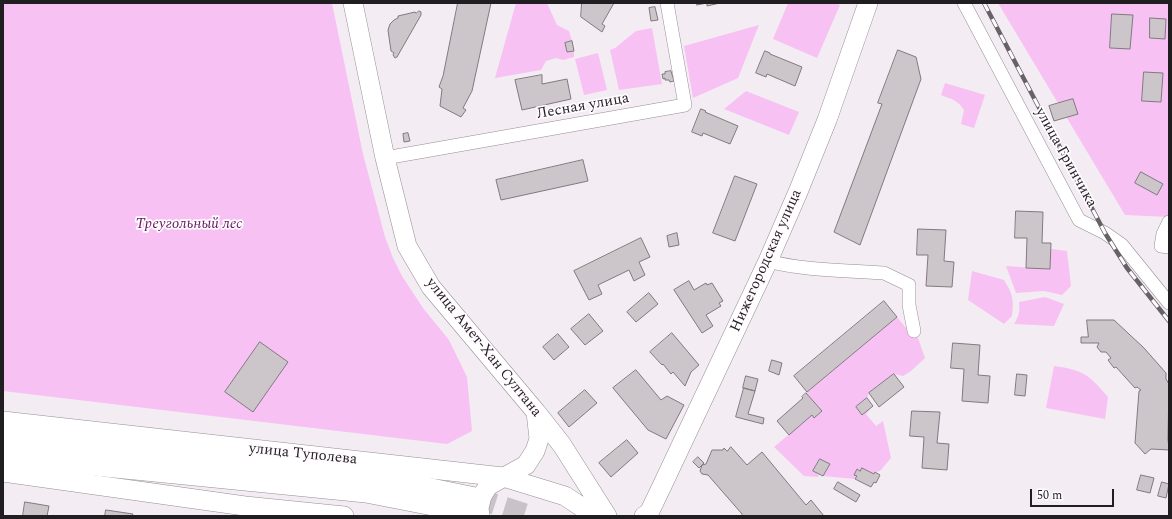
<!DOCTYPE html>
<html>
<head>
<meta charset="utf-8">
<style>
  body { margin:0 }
  #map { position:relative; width:1172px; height:519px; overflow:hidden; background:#f3ecf2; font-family:Spectral,serif }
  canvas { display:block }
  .frame { position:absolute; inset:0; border:4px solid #211e21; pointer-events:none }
  .scale { position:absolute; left:1030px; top:489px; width:84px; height:18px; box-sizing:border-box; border:2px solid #211e21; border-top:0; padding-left:5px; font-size:12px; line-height:14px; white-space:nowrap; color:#211e21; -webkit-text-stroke:3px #fffbfe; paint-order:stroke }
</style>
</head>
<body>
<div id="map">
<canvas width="1172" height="519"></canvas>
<div class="frame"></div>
<div class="scale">50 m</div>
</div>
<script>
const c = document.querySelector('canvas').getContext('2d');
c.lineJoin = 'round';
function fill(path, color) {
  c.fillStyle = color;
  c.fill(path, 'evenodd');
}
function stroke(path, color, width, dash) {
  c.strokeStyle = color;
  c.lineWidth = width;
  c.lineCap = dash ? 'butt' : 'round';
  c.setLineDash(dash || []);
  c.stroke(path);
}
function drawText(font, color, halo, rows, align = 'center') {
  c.font = font + ' Spectral,serif';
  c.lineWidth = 3.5;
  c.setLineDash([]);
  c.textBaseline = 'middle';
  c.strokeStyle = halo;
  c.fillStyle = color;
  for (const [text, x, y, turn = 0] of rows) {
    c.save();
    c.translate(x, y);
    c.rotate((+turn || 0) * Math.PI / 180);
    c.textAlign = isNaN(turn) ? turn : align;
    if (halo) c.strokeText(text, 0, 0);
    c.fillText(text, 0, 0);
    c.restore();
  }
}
fill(new Path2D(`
  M3,3H332L363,154L385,237L393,258L402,276L423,308L449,340L467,377L472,431L447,444L3,391Z
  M516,3H547L557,25L569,31L572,41L565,43L567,52L574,51V57L563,60L556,58L546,61L541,70L495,78Z
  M788,3H834L840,5L817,58L773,39Z
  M998,3H1169V217L1125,215Z
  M759,25L738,78L693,98L684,46Z
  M652,28L662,84L619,90L610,50L615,48L636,31Z
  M598,53L607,90L584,95L575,59Z
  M945,83L985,95L974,128L961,124L964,110C958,100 951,99 941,95Z
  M746,91L799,112L789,135L724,109Z
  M1051,249L1067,251L1071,286L1062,295L1044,291L1016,293L1006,266L1050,269Z
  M972,271L1004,280C1013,294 1014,300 1012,316L1004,324L968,300Z
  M1045,297L1064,304L1054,326L1014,324C1019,316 1020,311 1019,302Z
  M897,317L911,334L918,338L925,358L911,371L903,376L894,374L869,393L867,398L856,407L862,415L873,406L866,414L876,426L883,421L891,458L880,471L875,472L874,474L862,468L860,471L857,469L854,475L857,476L855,479L823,476L830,464L820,459L814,471L819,474L818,477L804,476L774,447L812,415L814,418L822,411L806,393Z
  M1054,366C1084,370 1089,375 1108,397L1105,419L1046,408Z`), '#f8c1f4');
const building = new Path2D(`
  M458,3H491L472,91L463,108L466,110L461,117L440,106L442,89L439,87L443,76Z
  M582,3H614L602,24L605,26L602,32L581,17Z
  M697,3H720L707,6V3L697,5Z
  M655,7L658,20L651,21L649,8Z
  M419,11L421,12V15L397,57L395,58L393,55L394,53L391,51L388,30L390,24L394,20L398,18V16L415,12L416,13Z
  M1112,14L1133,15L1130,49L1110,48Z
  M1150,18L1166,19L1165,39L1150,38Z
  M572,41L574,51L567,52L565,43Z
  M898,50L916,57L921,79L860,245L834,232L882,104L878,103Z
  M765,51L770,53V54L802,67L795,86L767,74L766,77L756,73Z
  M671,71L674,81L670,82L669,80H665V78L663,79L662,74H665V72Z
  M1144,72L1163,73L1161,102L1142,101Z
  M542,75V84L567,79L571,99L522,110L515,80Z
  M1073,99L1078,114L1054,121L1049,106Z
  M701,109L706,111L705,112L738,126L730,144L703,133L702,136L692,132Z
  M408,133L410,141L404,142L403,134Z
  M583,160L588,181L501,200L496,180Z
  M1141,172L1163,184L1157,195L1135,183Z
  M735,176L757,184L735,241L713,233Z
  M1016,211L1043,212L1042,243H1051L1050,269L1026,268L1027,238H1015Z
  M918,229L946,230L944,261L954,262L952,287L926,286L928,255H917Z
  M677,233L679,245L669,247L667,236Z
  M641,238L650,257L639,262L645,275L634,281L629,270L598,285L602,294L589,300L574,271Z
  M689,281L694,290L706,283L707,285L712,283L723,301L719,303L721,306L706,315L713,326L702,333L674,290Z
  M649,293L658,304L636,322L627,312Z
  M884,301L897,317L807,392L794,376Z
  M589,314L603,331L585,345L571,329Z
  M1087,320H1114L1144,348L1166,373V379L1169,384L1168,439L1169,450L1151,449L1145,454L1135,443L1139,391L1141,390L1137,387L1135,388L1116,367L1114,368L1108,360L1111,358L1106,352H1101L1097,347L1099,343H1081V337H1088Z
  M672,333L699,365L691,372L685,386L673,372L671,374L663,364L662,365L650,352Z
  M558,334L569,347L554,360L543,347Z
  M260,342L288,362L253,412L225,392Z
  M953,343L980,345L978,375L990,376L988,403L962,401L964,369L951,368Z
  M772,360L782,363L779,375L769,371Z
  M636,370L661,400L667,396L684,405L666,439L648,430L613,388Z
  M894,374L904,387L879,407L869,393Z
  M1017,374L1027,375L1025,396L1015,395Z
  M746,376L758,379L755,391L743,388Z
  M744,388L755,391L748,414L764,418L763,424L736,417Z
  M585,390L597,403L569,427L558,413Z
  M806,393L822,411L814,418L812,415L789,435L777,421L803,398L802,397Z
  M867,398L873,406L862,415L856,407Z
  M912,411L940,412L937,443L949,444L947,470L922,468L924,437L910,436Z
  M627,440L638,453L611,477L599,463Z
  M731,447L747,465L762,452L806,505L811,500L824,516H742V514L708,475L702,474L700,471L702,465L706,464L712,450H723L724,448L727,451Z
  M698,457L704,463L699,468L693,462Z
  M820,459L830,464L823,476L813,471Z
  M862,468L874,474L875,472L880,475L876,483L874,482L871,487L855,479L857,476L854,475L857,469L860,471Z
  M1141,475L1154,478L1150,493L1137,490Z
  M838,482L860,495L856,502L834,489Z
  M1162,482L1169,484L1166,498L1158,496Z
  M25,502L49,506L47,516H23Z
  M106,510L133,514L132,516H105Z`);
fill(building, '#ccc6cb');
stroke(building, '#807a7f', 1);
stroke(new Path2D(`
  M475,498L532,516`), '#c9c3c8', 21, [21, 10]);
const street = new Path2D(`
  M964,3L1079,220L1105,233L1122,245L1169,303
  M385,158L685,105L667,3
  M1169,222L1163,234L1161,246L1169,247
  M768,261C805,271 846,270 884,273L909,285V305L914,331`);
const secondary = new Path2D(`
  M353,3L385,158L407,246L431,287L536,412L562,445L607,516
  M3,421L503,477L565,496L595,516
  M3,472L245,506L344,516
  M480,516L479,508L482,496L488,486L526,465L535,451L539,439L536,412
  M644,516L649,513L661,488L768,261L798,192L827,120L868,3`);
const primary = new Path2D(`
  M3,434L368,476L475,498
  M3,454L95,465L366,492L469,512`);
stroke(street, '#958f94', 14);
stroke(secondary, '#958f94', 20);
stroke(primary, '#958f94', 22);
stroke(street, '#fff', 13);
stroke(secondary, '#fff', 19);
stroke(primary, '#fff', 21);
const rail = new Path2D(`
  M984,3L1105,233L1127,268L1169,321`);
stroke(rail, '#666266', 4.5);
stroke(rail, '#fffbfe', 3, [9]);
drawText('15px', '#211e21', '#fffbfe', [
  ["Лесная улица",583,107,-10],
  ["улица Гринчика",1065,158,61],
  ["Нижегородская улица",767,261,-66],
  ["улица Амет-Хан Султана",483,348,51],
  ["улица Туполева",303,455,6]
]);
drawText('italic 15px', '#621860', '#fffbfe', [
  ["Треугольный лес",189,225]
]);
</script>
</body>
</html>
